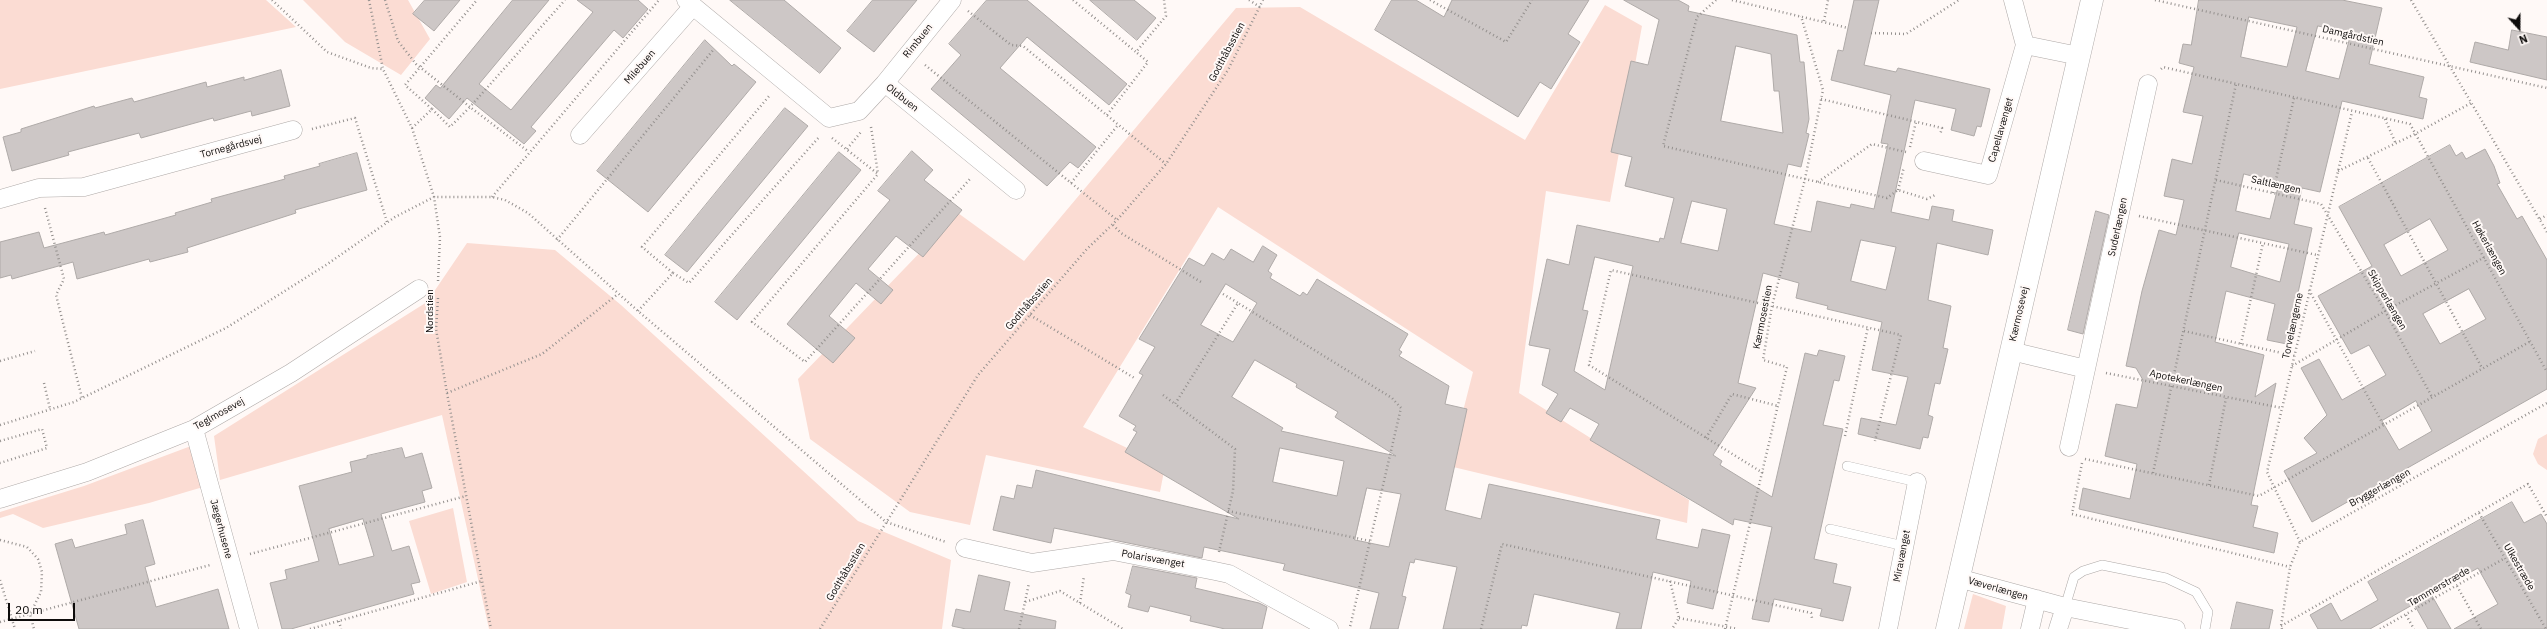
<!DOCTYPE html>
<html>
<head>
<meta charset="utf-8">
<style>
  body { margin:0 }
  #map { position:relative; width:2547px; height:629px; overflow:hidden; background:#fff9f7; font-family:"IBM Plex Sans",sans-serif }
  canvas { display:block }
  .north { position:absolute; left:2499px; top:8px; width:40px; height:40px; -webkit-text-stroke:3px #fff9f7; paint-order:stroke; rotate:159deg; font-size:11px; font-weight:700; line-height:16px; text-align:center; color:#0e0c0b }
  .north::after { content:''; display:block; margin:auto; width:14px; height:18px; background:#0e0c0b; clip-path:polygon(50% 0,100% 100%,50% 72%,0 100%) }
  .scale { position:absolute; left:8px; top:603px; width:67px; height:18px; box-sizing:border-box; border:2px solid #0e0c0b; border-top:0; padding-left:5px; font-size:12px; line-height:14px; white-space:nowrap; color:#0e0c0b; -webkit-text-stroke:3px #fff9f7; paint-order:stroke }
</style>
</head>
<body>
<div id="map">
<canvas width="2547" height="629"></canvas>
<div class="north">N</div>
<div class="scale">20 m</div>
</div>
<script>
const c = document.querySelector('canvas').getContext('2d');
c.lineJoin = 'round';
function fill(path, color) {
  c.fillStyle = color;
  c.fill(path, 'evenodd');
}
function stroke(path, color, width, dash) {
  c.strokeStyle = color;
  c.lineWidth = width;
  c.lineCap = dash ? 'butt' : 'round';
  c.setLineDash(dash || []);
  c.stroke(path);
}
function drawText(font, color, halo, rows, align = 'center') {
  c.font = font + ' "IBM Plex Sans",sans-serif';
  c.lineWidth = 4;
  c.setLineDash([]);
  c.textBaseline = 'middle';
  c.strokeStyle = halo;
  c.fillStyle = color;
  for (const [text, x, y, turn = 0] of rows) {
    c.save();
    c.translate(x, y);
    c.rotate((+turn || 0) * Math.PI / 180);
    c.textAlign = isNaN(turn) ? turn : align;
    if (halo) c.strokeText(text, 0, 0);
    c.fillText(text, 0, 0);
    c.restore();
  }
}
fill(new Path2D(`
  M0,0H266L296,27L0,89Z
  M303,0H408L430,39L401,75L345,42Z
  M1605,5L1642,26L1610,202L1546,191L1519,393L1689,500L1687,523L1449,466L1473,372L1218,207L1083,427L1165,466L1160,492L986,455L970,525L910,512L810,439L798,379L958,213L1024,261L1236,8L1300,7L1525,140Z
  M467,243L555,250L621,305L858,521L951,560L942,629H489L442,415L220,480L214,436L427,302Z
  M2547,434V470L2538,464L2533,454L2538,439Z
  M191,446L203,487L149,503L43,528L13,514L0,518V512L84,486Z
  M453,508L467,582L431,594L409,521Z
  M1973,594L2006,606L2002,629H1964Z`), '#fbdcd3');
const building = new Path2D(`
  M425,0H460L434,31L413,14Z
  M513,0H549L479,84L511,110L593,12L577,0H638L648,9L623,38L614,30L531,127L536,131L524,144L467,98L449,119L425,98L436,85L440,88Z
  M730,0H784L841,48L820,73Z
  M873,0H917L874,52L847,31Z
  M987,0H1027L1127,84L1109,105L1027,37L1000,68L1096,147L1078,168L1070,162L1047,186L931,89L961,55L949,44Z
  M1090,0H1134L1156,18L1137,40Z
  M1392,0H1416L1444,17L1452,0H1589L1568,34L1580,42L1551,89L1540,82L1518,117L1375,30Z
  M1624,0H1678L1689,6L1688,11L1797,35L1800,62H1804L1809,119L1806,133L1809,134L1801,167L1788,164L1774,224L1811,232L1817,201L1850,208L1851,204L1874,209L1888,144L1881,143L1891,95L1831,80L1838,50L1843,51L1854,0H1879L1864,65L1896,72L1898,68L1990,89L1981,127L1977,126L1974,136L1951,130L1956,109L1915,100L1891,212L1929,220L1932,206L1954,210L1952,221L1993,230L1988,255L1937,243L1928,300L1951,306L1943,348L1948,349L1940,384L1935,383L1928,415L1933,417L1928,438L1923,437L1920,449L1858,434L1861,418L1896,425L1908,377L1872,370L1882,322L1827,309L1828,306L1796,298L1799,283L1763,273L1738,383L1756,388L1713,455L1722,461L1720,465L1772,497L1805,353L1817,356L1819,350L1845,356L1839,381L1834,380L1823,425L1843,429L1814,559L1837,564L1833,583L1851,587L1843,621L1820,616L1822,609L1774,599L1769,622L1752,619L1772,527L1734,519L1733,525L1590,440L1599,424L1570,408L1561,422L1546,413L1558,394L1542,385L1550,349L1529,345L1547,259L1569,265L1577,225L1659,242L1660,238L1664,239L1674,198L1625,186L1632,157L1611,152L1631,61L1648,65L1659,20ZM1736,46L1771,54L1774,91H1779L1783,133L1721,121ZM1692,201L1727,209L1718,251L1681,243ZM1861,240L1896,247L1886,290L1851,281ZM1595,257L1633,266L1605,390L1574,371L1588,311L1583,310Z
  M2199,0H2342L2382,8L2369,64L2424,77L2419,97L2427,99L2423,119L2342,101L2320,192L2302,188L2294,224L2312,228L2287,344L2267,340L2275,304L2226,291L2215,342L2264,355L2255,397L2276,383L2251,505L2258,506L2253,527L2278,533L2274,553L2079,509L2083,488L2130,499L2137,464L2105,456L2116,404L2137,408L2143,380L2136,368L2126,366L2142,291L2159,230L2176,235L2184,200L2164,196L2172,159L2192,164L2203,116L2183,112L2194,67L2179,63L2183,44L2191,45ZM2249,17L2297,27L2287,67L2241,57ZM2318,26L2351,33L2339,79L2306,71ZM2244,174L2279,183L2270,219L2236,211ZM2239,233L2289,244L2280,282L2231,267Z
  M2512,30L2547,37V80L2470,62L2475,42L2508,50Z
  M705,40L732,66L734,64L756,82L648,212L597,171Z
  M281,70L290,106L252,116L251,111L214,121L213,118L141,138L139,133L68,152L69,155L12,171L3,137L21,132V129L94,106L95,108L132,98L134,102L206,82L207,87L244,77V80Z
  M785,108L808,126L687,272L665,255Z
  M2450,145L2456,156L2462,152L2466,159L2485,149L2494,166L2500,183L2497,184L2517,219L2522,216L2547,260V389L2312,522L2284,471L2317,453L2304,438L2327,415L2301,368L2319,359L2342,400L2386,375L2369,345L2351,354L2318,296L2372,266L2339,207ZM2430,219L2448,250L2401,276L2384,245ZM2469,289L2486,319L2440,344L2423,314ZM2416,401L2432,431L2399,450L2382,421Z
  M912,151L933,170L924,180L962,210L923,257L896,236L868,269L893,290L881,304L856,283L829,316L855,338L833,363L787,324L890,200L878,191Z
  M839,152L861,170L737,320L715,302Z
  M357,153L367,190L295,210L296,213L187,248L188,252L150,262L149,259L77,279L73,262L12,279L11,275L0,278V242L39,232L44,248L104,232L105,235L176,215L175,213L212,202L211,199L285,179L284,176L320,166L319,164Z
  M2096,211L2109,215L2083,334L2068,330Z
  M1263,246L1277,255L1268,271L1272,274L1270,278L1300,296L1303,292L1307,295L1317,279L1408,334L1399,350L1402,352L1399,356L1449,386L1445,404L1467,409L1445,510L1481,519L1489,484L1660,520L1656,539L1698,548L1702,529L1730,535L1713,609L1687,603L1691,581L1653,572L1641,629H1616L1620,613L1534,594L1527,626L1522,625L1521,629H1443L1457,567L1415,559L1414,563L1410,562L1402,596L1406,597L1398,629H1370L1379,593L1283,570L1285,564L1204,547L1202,558L1054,528L1051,543L993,530L1001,496L1014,499L1017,485L1032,488L1036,470L1239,519L1125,452L1137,432L1133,430L1136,426L1119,416L1143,375L1139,373L1155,347L1139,339L1189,258L1204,266L1212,253L1224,260L1231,249L1253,262ZM1226,284L1257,303L1233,342L1201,325ZM1255,360L1297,384L1296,387L1338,412L1335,417L1396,456L1281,431L1283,428L1232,397ZM1280,448L1344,461L1337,496L1273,482ZM1367,488L1401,494L1389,547L1355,540Z
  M402,448L405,458L422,453L432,488L422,491L425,502L381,514L392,551L409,546L420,582L411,584L414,594L291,629H282L270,583L287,579L285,570L319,561L299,486L352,472L350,462L367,458V456ZM363,519L374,556L339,565L329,529Z
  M2512,502L2524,523L2541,514L2547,524V629H2454L2498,604L2478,568L2431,594L2451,629H2428L2414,604L2370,629H2318L2310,615L2331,603L2341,621L2378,600L2368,582Z
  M143,520L155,564L145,567L156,607L218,589L229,629H79L55,544L72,539L75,548L127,534L125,525Z
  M1133,566L1197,578L1195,588L1259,603L1267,607L1262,629H1225L1190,621L1191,616L1150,606L1148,612L1128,607L1131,595L1126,593Z
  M979,575L1010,582L1004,610L1056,621L1055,629H966L952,626L956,609L970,612Z
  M2237,602L2273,610L2269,629H2231Z`);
fill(building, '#cdc7c6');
stroke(building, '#afaaa8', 1);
const service = new Path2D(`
  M1847,466L1917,482
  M1830,529L1904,546
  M2065,607L2074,577L2083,571L2102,565L2166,578L2196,592L2208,612L2205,629`);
const minor = new Path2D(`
  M2013,0L2025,45L2079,56
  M693,6L829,118L859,111L885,83L1016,190
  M885,83L952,0
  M580,135L693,6L686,0
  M1924,161L1988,175L2025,45
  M0,199L39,188L84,187L293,130
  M2011,351L2086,369L2148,84
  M194,429L249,629
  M2069,447L2086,369
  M0,499L87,472L194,429L291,373L419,289
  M965,548L1032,563L1113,551L1215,571L1229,574L1329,629
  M1958,578L2065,607L2058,629
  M2065,607L2176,629
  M1888,629L1917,482
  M2030,629L2037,599`);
const tertiary = new Path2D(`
  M1947,629L2092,0`);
stroke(service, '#aea9a7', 10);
stroke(minor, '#aea9a7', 19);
stroke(tertiary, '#aea9a7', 23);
stroke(new Path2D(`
  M272,0L327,52L371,68L382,69
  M369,0L383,69L412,128L434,197L440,237L438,281
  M385,0L398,41L416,64L470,107L565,0
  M1073,0L1136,52L1166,16L1164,0
  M1249,0L1260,7
  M1430,0L1506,42L1532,0
  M1716,0L1697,17L1663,146L1887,198L1898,190L1927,199L1935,195
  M1732,0L1848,28
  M2155,0L2547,88
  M2411,0L2547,232
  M968,11L1011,45L1023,46L1166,164
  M1824,21L1828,0
  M1871,33L1906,34L1959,0
  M925,65L1117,220
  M2161,69L2163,67L2410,124L2547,372
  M1821,99L1942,128L1940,135
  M432,109L450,127L470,107L529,152
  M1107,115L1148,62L1136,52
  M2385,119L2396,144
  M871,127L878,174
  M412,128L432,109L405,85L477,0
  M312,129L355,118L387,222
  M832,138L878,174L752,322L805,362L970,179
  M1910,147L1916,122
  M847,149L861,132
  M2368,158L2482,368
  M2338,171L2415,134L2471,103
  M2216,180L2321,204L2385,311L2432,397
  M1818,182L1872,144L1906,152
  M1071,183L1118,125
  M1898,190L1904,167
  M2273,193L2294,98
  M492,197L659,0
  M45,208L64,279L56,295L82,398
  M2139,216L2317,255
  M2540,219L2547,215
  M1113,225L1121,233L1201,282
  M557,240L714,49
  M673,273L689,283L820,136
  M2309,290L2383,424
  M1223,294L1238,303
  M438,298L436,329L447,393L491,629
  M638,311L673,273L642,247L770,95
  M1030,315L1136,379
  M2184,331L2295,356
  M2241,344L2263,243
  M0,361L35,351
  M2292,366L2385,311L2485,257
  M2106,373L2282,408
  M44,383L50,409
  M447,393L542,354L618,294
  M1163,395L1175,404
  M0,425L74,402L226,328L326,265L395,217L434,197H492L505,200L528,213L638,311L886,522L946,542
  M1845,436L1868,327
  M1706,438L1732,394L1778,406
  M0,441L42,429L47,448L0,463
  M2085,459L2259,496L2531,341
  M2082,463L2072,514L2290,567
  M1763,473L1589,365L1611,270L1901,335L1875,441
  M2153,473L2236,84
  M2209,485L2226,398
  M1228,511L1370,541
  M2479,513L2546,629
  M0,540L27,547L38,559L42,572L41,592L30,614L34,629
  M2300,542L2267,472L2352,112
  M1219,552L1233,491L1235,449L1175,404L1238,303L1392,398L1401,408L1350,627
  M250,554L466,496
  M0,580L15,629
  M1670,581L1679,618L1672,629
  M2457,586L2481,629
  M1025,602L1029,583
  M1080,603L1084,576
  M2406,615L2414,629
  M1679,618L1738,629
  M339,621L341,629
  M0,622L210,565
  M2281,626L2528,484L2547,517
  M310,629L482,581
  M820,629L978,375L1086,250L1117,220L1166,164L1228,70L1263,0
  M1019,629L1025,602L1060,591L1123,629
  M1481,629L1502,544L1811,613L1812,618
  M1725,629L1787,367L1763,360L1772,306L1805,179L1823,90L1801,16
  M2282,629L2281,626L2290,567L2300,542L2547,403
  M2380,629L2505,558`), '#94908e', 2.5, [1, 3]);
stroke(service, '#fff', 9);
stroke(minor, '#fff', 18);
stroke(tertiary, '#fff', 22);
drawText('10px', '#0e0c0b', '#fff9f7', [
  ["Damgårdstien",2353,36,13],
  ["Rimbuen",918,41,-51],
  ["Godthåbsstien",1227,52,-62],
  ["Milebuen",640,67,-49],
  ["Oldbuen",902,98,38],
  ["Capellavænget",2001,130,-74],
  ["Tornegårdsvej",231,147,-15],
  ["Saltlængen",2276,185,13],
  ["Suderlængen",2118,227,-78],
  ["Høkerlængen",2489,248,61],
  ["Skipperlængen",2387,300,60],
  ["Godthåbsstien",1029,304,-49],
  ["Nordstien",430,311,-90],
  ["Kærmosevej",2019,314,-77],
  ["Kærmosestien",1763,317,-79],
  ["Torvelængerne",2293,326,-78],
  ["Apotekerlængen",2186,381,12],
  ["Teglmosevej",219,414,-29],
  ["Bryggerlængen",2380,488,-29],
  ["Jægerhusene",221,529,75],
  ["Miravænget",1902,556,-79],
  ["Polarisvænget",1153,559,10],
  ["Ulkestræde",2519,567,60],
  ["Godthåbsstien",846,572,-59],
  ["Tømmerstræde",2439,587,-30],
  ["Væverlængen",1998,589,16]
]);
</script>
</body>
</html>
